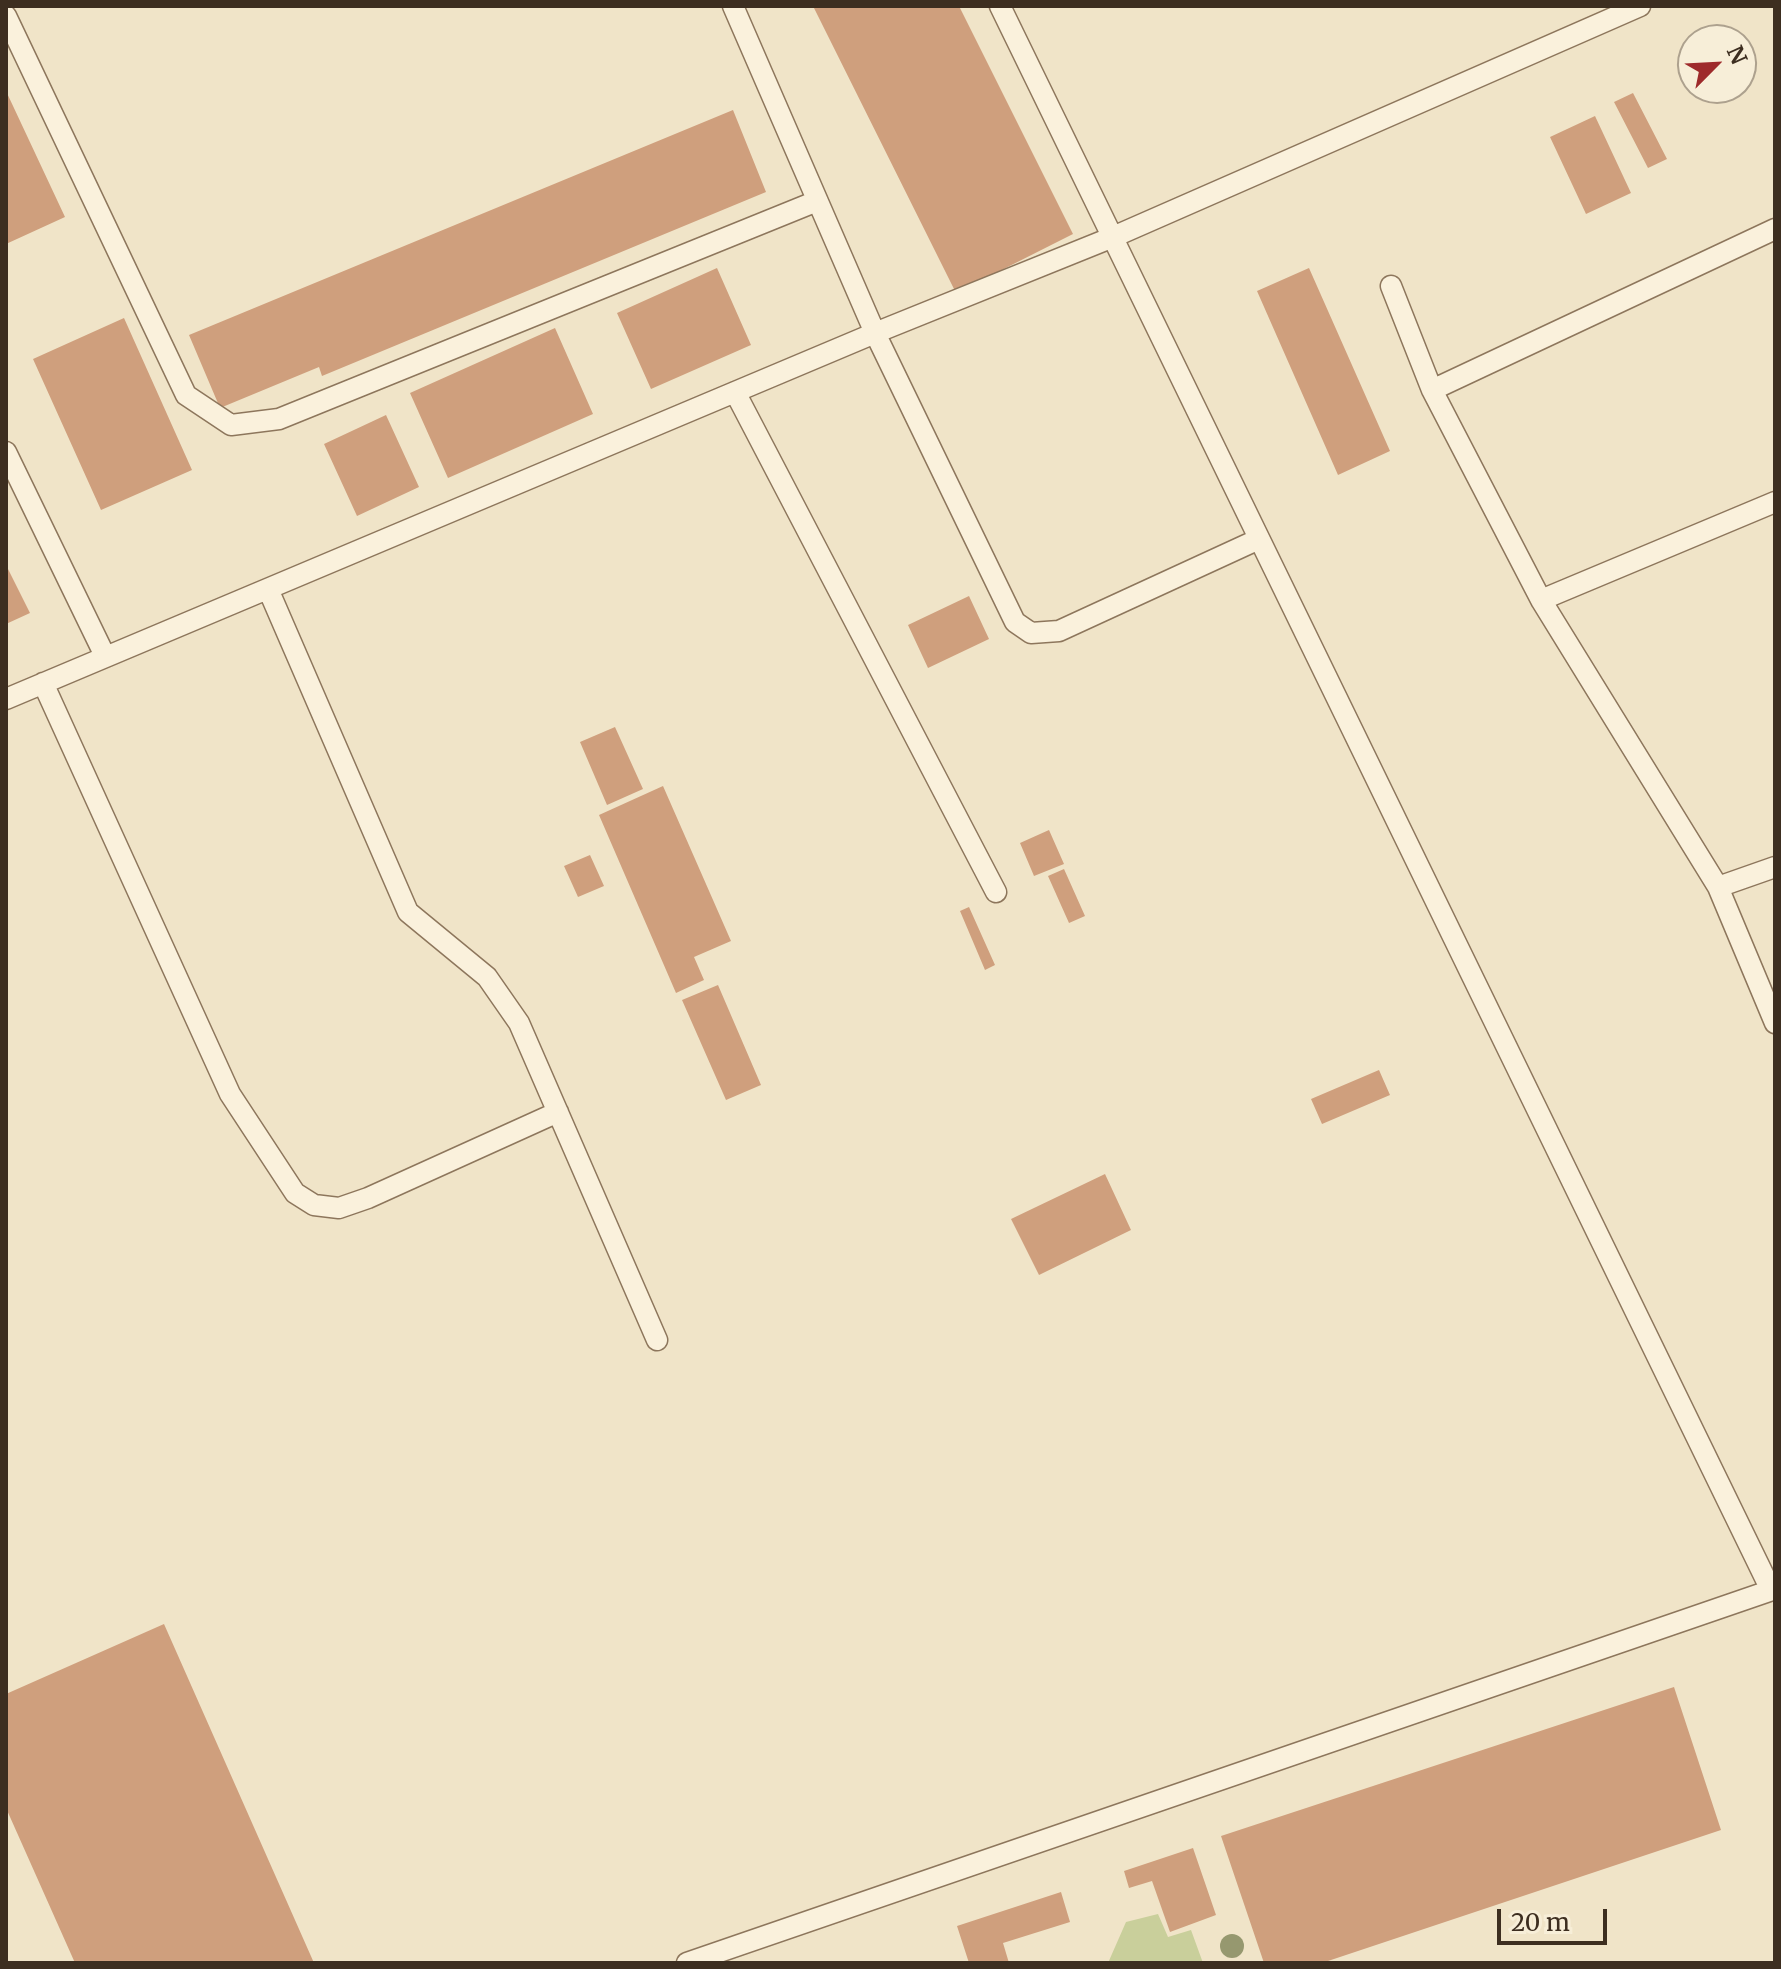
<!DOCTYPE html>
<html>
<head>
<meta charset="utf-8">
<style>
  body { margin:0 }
  #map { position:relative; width:1781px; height:1969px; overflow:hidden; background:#f0e4c8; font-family:Merriweather,serif }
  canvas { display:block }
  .frame { position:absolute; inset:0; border:8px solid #3d2e20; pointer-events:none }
  .north { position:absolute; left:1677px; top:24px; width:80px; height:80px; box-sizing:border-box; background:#f7eed8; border:2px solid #ada18e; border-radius:50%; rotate:66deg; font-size:22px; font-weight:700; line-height:32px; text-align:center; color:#3d2e20 }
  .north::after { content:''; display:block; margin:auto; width:28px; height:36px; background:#9e2a2b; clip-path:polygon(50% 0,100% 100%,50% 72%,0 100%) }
  .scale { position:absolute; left:1497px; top:1909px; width:110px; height:36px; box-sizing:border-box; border:4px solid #3d2e20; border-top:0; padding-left:10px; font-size:24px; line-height:28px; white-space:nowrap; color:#3d2e20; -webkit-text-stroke:6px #f7eed8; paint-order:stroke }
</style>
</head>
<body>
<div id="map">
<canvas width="1781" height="1969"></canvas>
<div class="frame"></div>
<div class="north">N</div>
<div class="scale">20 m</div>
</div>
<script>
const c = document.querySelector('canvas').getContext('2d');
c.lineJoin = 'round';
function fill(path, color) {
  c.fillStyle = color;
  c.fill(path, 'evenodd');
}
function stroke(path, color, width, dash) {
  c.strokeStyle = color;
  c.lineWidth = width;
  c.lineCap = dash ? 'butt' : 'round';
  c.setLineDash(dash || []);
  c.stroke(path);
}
fill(new Path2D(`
  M1158,1914L1168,1937L1191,1930L1203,1963H1108L1126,1922Z`), '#c9cf9b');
fill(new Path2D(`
  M813,6H959L1073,234L956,293Z
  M6,91L65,217L6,244Z
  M1633,93L1667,159L1648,168L1614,102Z
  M733,110L766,192L322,376L319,367L220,408L189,335Z
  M1595,116L1631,193L1586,214L1550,137Z
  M717,268L751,345L651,389L617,313Z
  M1309,268L1390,451L1338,475L1257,291Z
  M124,318L192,470L101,510L33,359Z
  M555,328L593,414L448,478L410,393Z
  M386,415L419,487L357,516L324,444Z
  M6,565L30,613L6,624Z
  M969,596L989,639L928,668L908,625Z
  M615,727L643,789L607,805L580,742Z
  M663,786L731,941L694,957L704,980L676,993L599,815Z
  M1049,830L1064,864L1034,876L1020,843Z
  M590,855L604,886L578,897L564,866Z
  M1064,869L1085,916L1069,923L1048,876Z
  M969,907L995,965L985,970L960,911Z
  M718,985L761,1085L726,1100L682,1000Z
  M1379,1070L1390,1095L1322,1124L1311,1099Z
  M1105,1174L1131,1230L1039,1275L1011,1219Z
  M164,1624L314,1963H75L6,1808V1694Z
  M1674,1687L1721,1830L1322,1963H1264L1221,1836Z
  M1193,1848L1216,1915L1170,1932L1152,1881L1129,1888L1124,1871Z
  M1061,1892L1070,1922L1003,1943L1009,1963H969L957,1926Z`), '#cf9f7d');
const lane = new Path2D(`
  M733,6L875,333L1015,622L1031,633L1059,631L1259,539
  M1000,6L1771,1590
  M6,16L186,395L231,425L279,419L817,201
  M1391,286L1432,390L1541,600L1718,887L1775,1023
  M1432,390L1775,229
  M735,392L996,892
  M6,452L105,656
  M268,589L408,912L487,977L519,1023L657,1340
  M1541,600L1775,502
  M43,683L230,1094L295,1193L314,1205L339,1208L368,1198L558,1112
  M6,699L875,333L1113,237L1640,6
  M1718,887L1775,867
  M687,1963L1775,1589`);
stroke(lane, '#8d765c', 23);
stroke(lane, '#faf1dc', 20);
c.fillStyle = '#96986f';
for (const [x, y] of [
  [1232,1946]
]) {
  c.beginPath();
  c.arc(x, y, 12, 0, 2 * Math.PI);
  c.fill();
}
</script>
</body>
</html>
